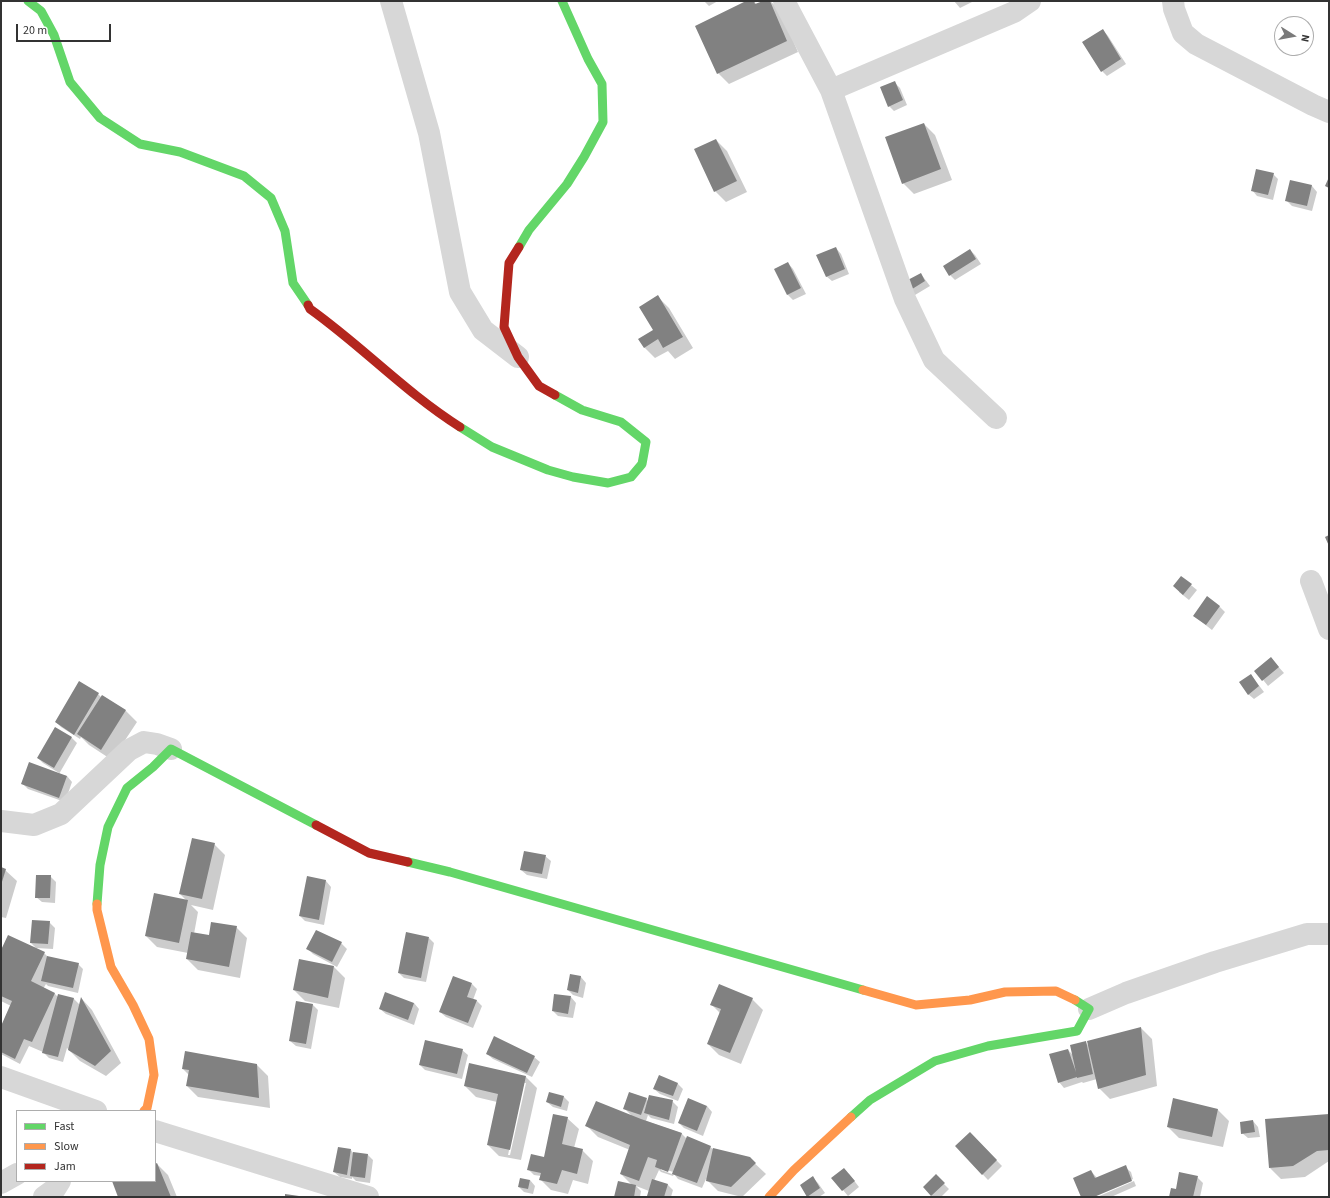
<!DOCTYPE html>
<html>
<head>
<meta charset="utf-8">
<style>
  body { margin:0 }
  #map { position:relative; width:1330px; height:1198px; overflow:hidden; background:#fff; font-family:"Source Sans 3",sans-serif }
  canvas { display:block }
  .frame { position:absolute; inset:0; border:2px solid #333; pointer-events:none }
  .legend { position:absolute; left:16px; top:1110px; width:140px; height:72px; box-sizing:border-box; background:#fff; border:1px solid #adadad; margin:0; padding:5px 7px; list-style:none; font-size:12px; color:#333 }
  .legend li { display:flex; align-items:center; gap:8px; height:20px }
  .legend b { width:20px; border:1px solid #adadad }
  .north { position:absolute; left:1274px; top:16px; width:40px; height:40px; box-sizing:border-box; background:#fff; border:1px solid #adadad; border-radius:50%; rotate:101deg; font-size:11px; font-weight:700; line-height:16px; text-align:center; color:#333 }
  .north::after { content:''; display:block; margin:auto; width:14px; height:18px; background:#7a7a7a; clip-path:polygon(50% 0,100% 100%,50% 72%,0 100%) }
  .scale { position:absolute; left:16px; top:24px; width:95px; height:18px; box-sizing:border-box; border:2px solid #333; border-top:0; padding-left:5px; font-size:12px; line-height:14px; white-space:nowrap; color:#333; -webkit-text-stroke:3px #fff; paint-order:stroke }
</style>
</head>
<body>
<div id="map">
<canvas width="1330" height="1198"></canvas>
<div class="frame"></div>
<ul class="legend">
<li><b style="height:5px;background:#63d668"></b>Fast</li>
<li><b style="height:5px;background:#ff974d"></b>Slow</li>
<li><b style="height:5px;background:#b3261e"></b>Jam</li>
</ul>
<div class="north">N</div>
<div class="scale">20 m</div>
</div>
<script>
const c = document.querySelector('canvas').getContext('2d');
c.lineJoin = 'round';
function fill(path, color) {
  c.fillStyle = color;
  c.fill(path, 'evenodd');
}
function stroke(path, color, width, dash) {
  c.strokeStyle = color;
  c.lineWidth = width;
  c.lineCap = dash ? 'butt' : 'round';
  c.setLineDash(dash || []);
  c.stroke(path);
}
fill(new Path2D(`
  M704,1H718L709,6Z
  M749,1H754L757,5L765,1H770L780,10L798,52L729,84L718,73Z
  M954,1H974L960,8Z
  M1103,30L1108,36L1126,64L1107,76L1102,71Z
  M894,82L900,88L907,105L894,111L889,106Z
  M924,124L935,135L952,180L914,194L903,183Z
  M716,140L727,151L747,192L726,202L715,191Z
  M1273,174L1278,179L1273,200L1257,196L1252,190Z
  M1291,181L1312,186L1317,192L1312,211L1292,206L1286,200Z
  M836,248L841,254L849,274L832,281L826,276Z
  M970,250L975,255L981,264L955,280L950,275Z
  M788,263L793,269L806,294L793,300L788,295L775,270Z
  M921,274L930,286L915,295L910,290Z
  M658,297L669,308L693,348L675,359L668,351L655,358L644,347L654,330Z
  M1181,577L1197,590L1189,600L1179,592Z
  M1219,606L1225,612L1212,630L1194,616Z
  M1276,664L1284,673L1268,686L1256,671Z
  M1251,675L1264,692L1254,699L1248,694Z
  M98,694L102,698L103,696L126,711L137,722L112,760L89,745L81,737L80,739L61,727L56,722Z
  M55,728L72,738L77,743L59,774L67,776L72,782L65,802L28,789L23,784L59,774V773L43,763L38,758Z
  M214,844L225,855L213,910L191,905L198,912L194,934L209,937L236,927L247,938L240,978L198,970L187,959L188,953L157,947L146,936L187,901L180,894Z
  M545,856L551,861L547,879L527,875L521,870Z
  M1,868L5,870L17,881L6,918L1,917Z
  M50,876L56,882L55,903L42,902L36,897Z
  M308,878L326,881L331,887L324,925L305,921L300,916Z
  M49,922L55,928L53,949L36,948L31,943Z
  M317,931L341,943L347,949L337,967L313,954L308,949Z
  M429,938L434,943L426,982L404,978L399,973Z
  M1,952L44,953L48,957L78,964L83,969L78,993L48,986L46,984L43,989L55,994L58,997L59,995L74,999L80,1005L82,999L92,1010L121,1063L106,1076L80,1061L67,1048L63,1062L49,1058L43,1052L29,1046L20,1064L1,1054V1028L11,1006L1,1001Z
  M334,967L345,978L339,1008L305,1001L294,990Z
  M571,975L581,977L586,983L583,998L573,995L568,990Z
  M472,984L477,989L473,1000H476L482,1006L473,1028L446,1017L440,1012Z
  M571,997L576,1003L573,1018L558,1016L553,1011Z
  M752,999L763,1010L741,1064L719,1055L708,1044L720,1013L711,1004Z
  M414,1003L419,1009L414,1025L386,1014L380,1009Z
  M312,1004L318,1010L311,1049L296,1046L290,1041Z
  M1141,1028L1152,1039L1157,1086L1110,1099L1099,1088L1097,1079L1083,1083L1082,1082L1064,1088L1059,1082L1068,1050L1073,1055L1085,1042L1089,1046Z
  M462,1050L468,1055L462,1079L425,1070L420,1065Z
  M487,1054L534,1057L540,1062L532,1077L493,1059Z
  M257,1065L268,1076L270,1108L198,1097L187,1086L189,1075L183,1069Z
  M659,1076L678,1084L683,1089L678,1101L660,1094L654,1089Z
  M526,1077L537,1088L521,1160L499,1156L488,1145L497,1102L476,1097L465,1086ZM524,1083H526L510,1155H508Z
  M564,1097L569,1102L567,1111L553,1107L547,1102Z
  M646,1099L648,1101H672L678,1107L674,1124L651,1118L648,1115L646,1121L681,1133L687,1139L710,1147L713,1149L749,1158L766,1174L742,1197L718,1191L706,1179L702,1188L678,1179L674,1174L673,1176L661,1172L659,1170L654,1181L668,1185L673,1190L671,1197H649V1191L636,1186L641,1191L640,1197H615L632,1185L621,1174L630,1150L598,1137L587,1126L631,1115L624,1108ZM661,1168L673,1172L672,1174L661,1170Z
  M1174,1100L1218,1110L1229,1121L1223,1147L1179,1138L1168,1127Z
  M707,1106L712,1112L703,1136L684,1128L679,1123Z
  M1329,1115V1161L1305,1177L1281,1179L1270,1168Z
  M567,1118L579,1129L574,1148L582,1150L593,1161L588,1184L573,1180L568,1194L551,1190L540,1179L541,1176L534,1175L528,1169L545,1158Z
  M1253,1121L1258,1127L1260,1137L1248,1138L1242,1133Z
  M970,1133L1002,1166L988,1180L956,1146Z
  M351,1150L353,1153L368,1155L373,1160L370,1183L356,1181L352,1177V1179L340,1177L334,1172Z
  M157,1164L168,1175L177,1197H119L115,1181H155V1165Z
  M1125,1167L1131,1172L1133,1179L1092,1197H1082L1091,1171L1097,1178Z
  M849,1174L859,1187L848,1196L833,1178Z
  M936,1176L949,1189L941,1197H933L924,1187Z
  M1197,1177L1203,1183L1200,1197H1170L1177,1191Z
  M813,1178L818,1183L825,1193L819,1197L807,1196Z
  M530,1180L535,1186L533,1194L524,1192L519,1187Z
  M1134,1181L1136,1186L1111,1197H1097Z`), '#0003');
fill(new Path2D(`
  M746,1H754L755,4L763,1H770L787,41L717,74L695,26Z
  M1103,29L1121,59L1101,72L1082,42Z
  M895,81L903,100L888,107L880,87Z
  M924,123L941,169L902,184L885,137Z
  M716,139L737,181L714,192L694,149Z
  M1256,169L1274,173L1268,195L1251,191Z
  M1329,177V188L1325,186Z
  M1290,180L1312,185L1307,206L1285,201Z
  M836,247L845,269L826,277L816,255Z
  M970,249L976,259L949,276L943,266Z
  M788,262L801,288L787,295L774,269Z
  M921,273L925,281L909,291L904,282Z
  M658,295L683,337L663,348L658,339L644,348L638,339L653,330L639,307Z
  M1329,535V546L1325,537Z
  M1181,576L1192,584L1183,595L1173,586Z
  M1207,596L1220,606L1206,625L1193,616Z
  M1271,657L1279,667L1262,681L1254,671Z
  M1251,674L1259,686L1248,695L1239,682Z
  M79,681L99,693L74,735L55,722Z
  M102,695L126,710L101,750L77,734Z
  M55,727L72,737L54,768L37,758Z
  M29,762L67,776L59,798L21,784Z
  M192,838L215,843L202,899L179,894Z
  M524,851L546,855L542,874L520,870Z
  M1,867L6,869L1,885Z
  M36,875H51L50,898H35Z
  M307,876L326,880L319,920L299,916Z
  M154,893L188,900L179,943L145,936Z
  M32,920L50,921L48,944L30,943Z
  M211,922L237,926L229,967L186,959L191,932L209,935Z
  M316,930L342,942L332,962L306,949Z
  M406,932L429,937L421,978L398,973Z
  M8,935L45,952L31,981L55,993L32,1042L24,1039L15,1059L1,1052V1026L12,1001L1,996V950Z
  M47,956L79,963L73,988L41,981Z
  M299,959L334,966L328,998L293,990Z
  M570,974L581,976L578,993L567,990Z
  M453,976L472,983L467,997L477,1000L468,1023L439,1012Z
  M719,984L753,998L730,1053L707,1044L721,1009L710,1005Z
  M385,992L414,1003L408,1020L379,1009Z
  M58,994L74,998L58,1057L42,1053Z
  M554,994L571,996L568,1014L552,1011Z
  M81,997L111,1051L95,1066L68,1050Z
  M296,1001L313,1004L306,1044L289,1041Z
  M1141,1027L1146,1075L1098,1089L1087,1041Z
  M494,1036L535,1056L527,1073L486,1054Z
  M425,1040L463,1049L457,1074L419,1065Z
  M1086,1041L1093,1074L1077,1078V1077L1058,1083L1049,1054L1068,1049L1076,1072L1070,1045Z
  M185,1051L257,1064L259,1098L186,1086L189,1070L182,1069Z
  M469,1063L526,1076L510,1150L487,1145L498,1094L464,1086Z
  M659,1075L678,1083L673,1096L653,1089Z
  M549,1092L564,1096L561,1107L546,1102Z
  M629,1092L647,1098L641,1115L623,1109Z
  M649,1095L673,1100L669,1120L644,1113Z
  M688,1098L707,1106L697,1131L678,1123Z
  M1173,1098L1218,1109L1212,1137L1167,1127Z
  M596,1101L641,1119L682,1133L668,1172L655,1167L657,1160L648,1157L639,1181L620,1174L630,1145L585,1126Z
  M553,1114L568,1117L562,1144L583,1149L577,1174L562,1170L557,1184L539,1180L541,1173L527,1170L531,1154L544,1157Z
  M1329,1114V1150L1317,1151L1293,1166L1269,1168L1265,1119Z
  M1253,1120L1255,1132L1241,1134L1240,1122Z
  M970,1132L997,1160L982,1175L955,1146Z
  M687,1136L711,1146L697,1183L672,1174Z
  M338,1147L351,1149L347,1175L333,1172Z
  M713,1148L750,1157L756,1163L731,1187L706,1181Z
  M353,1152L368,1154L365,1178L350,1176Z
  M157,1163L171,1197H118L112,1181H155V1164Z
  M1126,1165L1132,1181L1094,1197H1081L1073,1178L1091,1170L1095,1178Z
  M844,1168L855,1181L842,1191L831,1178Z
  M1179,1172L1198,1176L1193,1197H1169L1171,1188L1176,1189Z
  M936,1174L945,1183L931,1196L923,1187Z
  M813,1176L820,1188L807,1197L800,1185Z
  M520,1178L530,1180L528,1189L518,1187Z
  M652,1179L668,1184L664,1197L647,1196Z
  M618,1181L636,1185L634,1197H614Z
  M285,1194L299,1196V1197H285Z`), '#818181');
stroke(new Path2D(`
  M391,1L429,133L460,292L483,330L518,357
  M784,1L831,90L905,299L934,360L996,418
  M1173,1L1174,9L1183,33L1196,44L1313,105L1329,112
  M831,90L1014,12L1030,1
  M1311,581L1329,629
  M1,821L34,825L61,814L129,750L144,742L157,744L171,749
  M1089,1009L1126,993L1215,962L1307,934H1329
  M1,1077L96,1111
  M155,1131L368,1197
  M1,1183L17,1174
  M44,1197L55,1189L60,1181`), '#d7d7d7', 22);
stroke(new Path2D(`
  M28,1L41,11L54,35L70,82L100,118L140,144L180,152L244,176L271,198L285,231L293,283L308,305
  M519,247L529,230L567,184L584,157L603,122L602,84L588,59L562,1
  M460,427L492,447L548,470L573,477L608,483L631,477L642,464L646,442L621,422L582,410L555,395
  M408,862L450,872L863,990
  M97,904L100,865L108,827L127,788L153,767L171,749L316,825
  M851,1117L870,1100L935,1061L988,1046L1077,1031L1089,1009L1075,1000`), '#63d668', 9);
stroke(new Path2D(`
  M97,904V910L111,967L133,1005L149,1039L154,1075L147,1108L144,1111
  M863,990L916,1005L970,1000L1005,992L1056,991L1075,1000
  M769,1197L794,1170L851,1117`), '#ff974d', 9);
stroke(new Path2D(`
  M519,247L509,263L504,327L518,357L539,386L555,395
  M308,305L310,309C362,346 406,393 460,427
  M316,825L369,853L408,862`), '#b3261e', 9);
</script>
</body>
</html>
